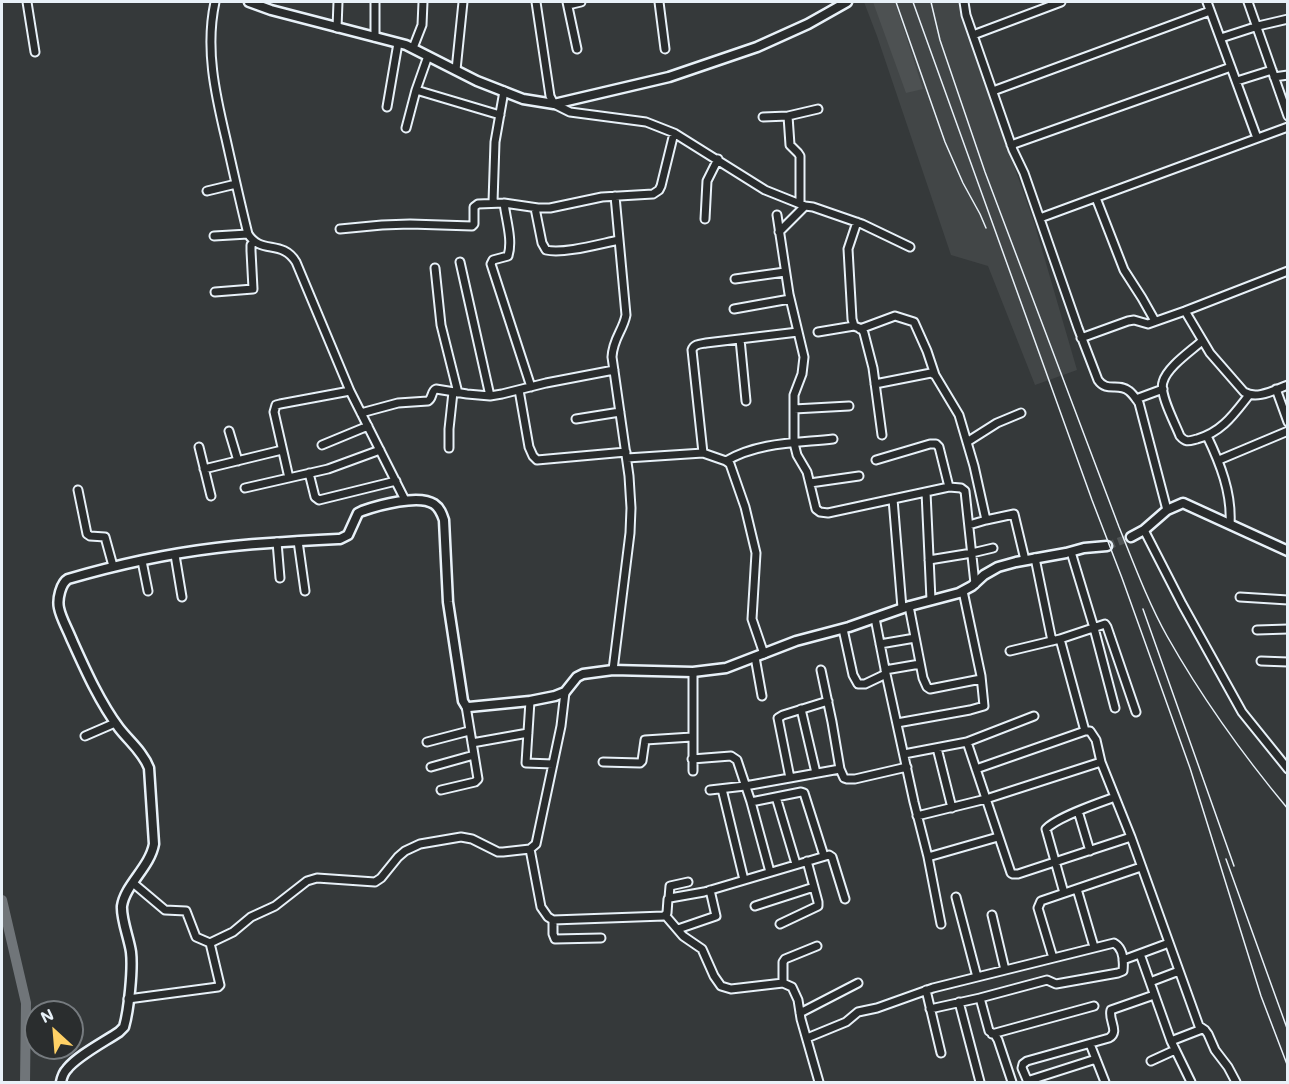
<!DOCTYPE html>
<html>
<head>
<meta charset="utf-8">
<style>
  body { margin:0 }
  #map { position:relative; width:1289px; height:1084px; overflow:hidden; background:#35393a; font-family:Mali,sans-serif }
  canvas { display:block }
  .frame { position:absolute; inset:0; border:3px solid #e8f1f8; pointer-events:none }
  .north { position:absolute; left:24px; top:1000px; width:60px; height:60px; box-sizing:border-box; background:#2a2d2e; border:2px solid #767b7f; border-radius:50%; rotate:334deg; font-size:16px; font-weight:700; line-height:24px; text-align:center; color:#e8f1f8 }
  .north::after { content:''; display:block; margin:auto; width:21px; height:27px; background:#ffd166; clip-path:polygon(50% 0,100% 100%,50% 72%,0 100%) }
</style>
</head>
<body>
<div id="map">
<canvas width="1289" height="1084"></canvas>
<div class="frame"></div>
<div class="north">N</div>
</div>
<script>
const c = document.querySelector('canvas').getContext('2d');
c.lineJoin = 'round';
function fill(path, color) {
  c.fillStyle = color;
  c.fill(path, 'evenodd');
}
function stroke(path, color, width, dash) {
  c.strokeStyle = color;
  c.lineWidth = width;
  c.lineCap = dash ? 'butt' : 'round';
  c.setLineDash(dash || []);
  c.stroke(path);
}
fill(new Path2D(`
  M864,2H961L975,57L1034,222L1077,370L1035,385L988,266L951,255L877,36Z`), '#424647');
fill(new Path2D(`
  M873,2H895L923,89L906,93Z`), '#4d5152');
stroke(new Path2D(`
  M2,900L26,1003L25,1082`), '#707579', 10);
stroke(new Path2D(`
  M1107,546L1131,537`), '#505556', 8, [8, 4]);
const minor = new Path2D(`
  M27,2L35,52
  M215,2C205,48 215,93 226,139C233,170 240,202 248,234C261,255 282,239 296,262L350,391L405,500
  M536,2L550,96L554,104L570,112L646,122L674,133L765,190L805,206L813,207L862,224L910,247
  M567,2L577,49
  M659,2L665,49
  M964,2L966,15L1013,150L1024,173L1078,328L1098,380C1107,393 1118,382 1129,391C1133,394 1136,399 1139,403L1167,510
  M1207,2L1257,138
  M1248,2L1288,116
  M568,5L581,2
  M337,28L338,2
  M973,35L1061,2
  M375,37V2
  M1221,38L1258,26L1288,19
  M413,48L422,25L423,2
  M456,70L463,2
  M1274,77L1288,75
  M1237,81L1272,70
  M416,90L500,115
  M993,91L1210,11
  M387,107L398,43
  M788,116L790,145L798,153L800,156V203
  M763,117L788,116L818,109
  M406,128L416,90L428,56
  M1011,145L1231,67
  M207,191L236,184
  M1096,198L1124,270L1142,298L1155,321
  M493,202L495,142L504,91
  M504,203C506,220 513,240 508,256L493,260L491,264L531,387
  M535,208L542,243L546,250C564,254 599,244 619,240
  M777,215L789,294L804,357L802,374L794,395V443L797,455L807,472L816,509L820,512L828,513L949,487L961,488L965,491L975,584
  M1040,218L1288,127
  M705,219L707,181L718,159
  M857,222L848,249L852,319L854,326L862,329L864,333L873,368L882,435
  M340,229L382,225L410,224L472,226L474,224V207L478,204L504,203L538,208H550L602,197L653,194L659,190L661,186L674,133
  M779,232L805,206
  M214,236L248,234
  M460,262L490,396
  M435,268L441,325L458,393
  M735,279L785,272
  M215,292L253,289L251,251V245L254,242
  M734,309L790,299
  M1185,311L1210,353L1244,392C1257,400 1274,390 1288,385
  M860,329L895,316L914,322L927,351L935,375
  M818,332L854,326
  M1081,338L1128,321L1134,320L1148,324L1185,311L1288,271
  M740,339L746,401
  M1202,341C1191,351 1167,367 1163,382C1159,394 1175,423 1180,436C1186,443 1189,441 1197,439C1222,432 1234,414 1249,395
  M875,384L931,373L935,375L959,415L974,466L986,520
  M1276,389L1288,422
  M519,390L529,447L533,456L537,460L626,452
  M1136,399L1163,389
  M794,409L849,406
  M361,413L398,403L428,401C433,398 431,391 436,389L467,394L490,396L502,394L546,383L614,370
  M576,419L620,412
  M229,431L238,461
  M1207,436C1220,463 1232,493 1230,524
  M967,442L997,423L1021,413
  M322,445L368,426
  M199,447L211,496
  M449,448V429L453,392
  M703,453L692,350C694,344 700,344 706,343L798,332
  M627,458L703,453L726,461L730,464L745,507L756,553L752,619L764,654
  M876,460L930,444H936L939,447L949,487
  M1219,460L1288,431
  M726,461C758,442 797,443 833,439
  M204,469L282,450
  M309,473L315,497L319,500L396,481
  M289,478L274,412L276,405L280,404L350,391
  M810,483L859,476
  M245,488L328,469L380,450
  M78,490L87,534L90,536L105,537L113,566
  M926,492L931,600
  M893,499L902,608
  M969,525L986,520L1014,514L1025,560
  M1144,530L1182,604L1242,712L1288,769
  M298,541L305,591
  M277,542L280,578
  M1071,552L1094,628L1115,708
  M175,555L182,597
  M1035,558L1052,641
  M929,560L972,553L993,548
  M142,561L148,591
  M1240,597L1288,600
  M909,606L923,678L927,687L930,689L981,679
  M875,618L886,674L914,802L928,857L941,924
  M843,629L853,675L858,684H865L886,674
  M1257,630L1288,629
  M1060,639L1085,731
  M880,644L915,638
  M1010,651L1060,639L1105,624L1107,627L1136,712
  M755,657L762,696
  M1261,661L1288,662
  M613,670L630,533L631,508L629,476L612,357C613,338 623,331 626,315L615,196
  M821,670L832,722L840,769L844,778L847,779H855L907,767
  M885,670L920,664
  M530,701L526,763L553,764
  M801,709L816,773
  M897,723L970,710L984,706L981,676L963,591
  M85,736L115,723
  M427,742L469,731
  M967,742L1011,873L1013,874H1018L1131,837
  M472,743L528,733
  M937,748L952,808
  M904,754L967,742L1034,716
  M692,759L731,756L737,760L751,802L770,872
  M603,762L640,763L642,761L645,740L692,737
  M431,767L474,755
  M976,769L1085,731H1090L1096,740L1101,762L1131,837L1199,1026L1205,1030L1208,1034L1215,1050L1228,1067L1236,1082
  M693,771V672
  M790,778L778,718L783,715L828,701
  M722,789L744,880
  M441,790L475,782L478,779L466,706
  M710,790L745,786L840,769
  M776,797L796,864
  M751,802L801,792L804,793L824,856
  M1078,811L1090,851
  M917,816L986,799L1101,762
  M530,849L541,907L548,917L553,920L664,916L667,913L668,899L670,898L704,892L829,855L832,857L845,899
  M928,857L998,837
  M133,883L165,910L186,911L196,937L210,943
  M1077,889L1094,947
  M1064,893L1046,829C1057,817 1098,803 1115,797
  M956,897L977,977
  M669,898L670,886L688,882
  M755,906L814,887
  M665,915L683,936L702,949L714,976L721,986L731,989L783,983L792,987L798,1000L801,1019L819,1082
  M992,915L1005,970
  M553,920V934L555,939L601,938
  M780,924L818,906V902L807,861
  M678,929L716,916L710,890
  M1140,954L1171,1041L1191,1082
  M1053,958L1038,908L1041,901L1141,867
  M1123,960L1169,943
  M1150,982L1179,971
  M783,983V962L785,959L817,946
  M926,990L941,1053
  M980,998L989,1031L995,1035L998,1040L1012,1082
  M128,999L218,987L220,985L210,943L233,932L251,917L275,906L307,881L317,878L375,882L381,878L398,857L405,851L420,844L461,837L472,839L498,852H503L530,849L536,844L561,726L565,692
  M959,1002L980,1082
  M800,1013L858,983
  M992,1034L1094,1006
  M807,1038L846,1022L858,1012L877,1008L933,988L1114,943C1123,948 1124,961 1123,971L1118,973L1056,984L1047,980L980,998L930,1009
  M1171,1041L1202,1029
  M1090,1044L1105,1082
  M1151,1061L1175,1050
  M1027,1081L1096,1059
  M1028,1082L1022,1068L1023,1064L1027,1061L1109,1038C1120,1032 1108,1020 1111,1010L1154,995`);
const tertiary = new Path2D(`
  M249,2L271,10L406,45L477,81L523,99L554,104L669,77L757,47L808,24L847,2
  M1131,537L1144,530L1167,510L1183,503L1288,551
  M61,1082C62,1077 63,1073 67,1069C77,1056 104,1042 119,1032L124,1027C129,1010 133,969 131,952C129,938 121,919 122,906C125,885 150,867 154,844L149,768C143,752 129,741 119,728C99,701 85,669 71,638C67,628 61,618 59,608C57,599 61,583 68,579C116,565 166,554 216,548C257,543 299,541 340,539L348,535L358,513L362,511C379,505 419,494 434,504C440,508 442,514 444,520L448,602L463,701L466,706L469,707L530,701L555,696L565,692L577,677L583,674L613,670L693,672L726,668L796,641L849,627L906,607L959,593L972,586L984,575L998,567L1016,562L1066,553L1084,548L1107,546`);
stroke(minor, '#e8f1f8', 11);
stroke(tertiary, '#e8f1f8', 13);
stroke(minor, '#2a2d2e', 7);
stroke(tertiary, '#2a2d2e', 8);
stroke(new Path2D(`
  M896,2L945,142L963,183L980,214L986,228
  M913,2L1092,500L1122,578L1190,768L1261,996L1288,1067
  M931,2L940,40L985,172L1119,527C1134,564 1148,602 1167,636C1202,698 1243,755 1288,809
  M1143,609L1234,866
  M1226,859L1288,1031`), '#e8f1f8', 1.5);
</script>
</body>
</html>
